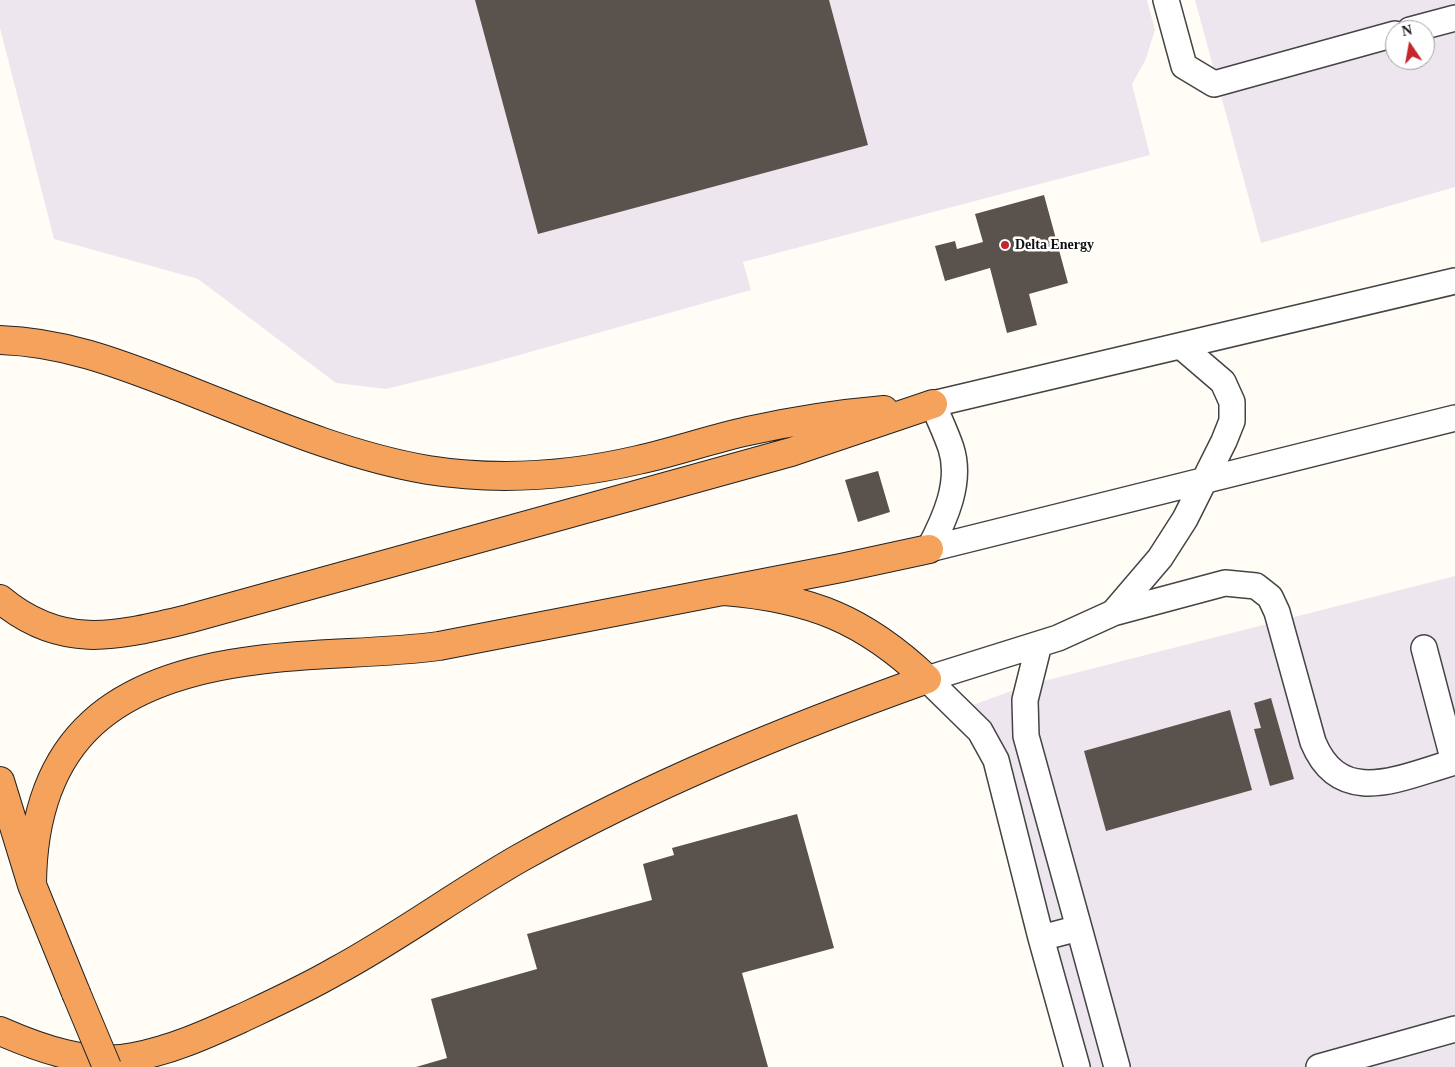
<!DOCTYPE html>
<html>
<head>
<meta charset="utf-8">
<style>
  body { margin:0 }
  #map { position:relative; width:1455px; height:1067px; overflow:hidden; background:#fffdf5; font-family:"Times New Roman",serif }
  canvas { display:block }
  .north { position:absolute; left:1385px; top:20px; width:50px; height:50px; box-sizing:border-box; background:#fff; border:1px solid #a0a0a0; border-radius:50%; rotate:348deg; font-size:14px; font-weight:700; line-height:20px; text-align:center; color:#111 }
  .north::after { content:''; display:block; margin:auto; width:18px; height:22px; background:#c4262e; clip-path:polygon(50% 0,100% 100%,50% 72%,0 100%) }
</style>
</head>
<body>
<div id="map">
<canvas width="1455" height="1067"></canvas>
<div class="north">N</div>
</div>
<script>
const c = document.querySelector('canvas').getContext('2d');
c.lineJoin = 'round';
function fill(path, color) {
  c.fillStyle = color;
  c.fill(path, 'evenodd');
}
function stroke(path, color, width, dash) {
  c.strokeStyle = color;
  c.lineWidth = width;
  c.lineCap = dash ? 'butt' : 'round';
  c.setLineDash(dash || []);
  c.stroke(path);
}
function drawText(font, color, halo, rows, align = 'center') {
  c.font = font + ' "Times New Roman",serif';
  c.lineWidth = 5;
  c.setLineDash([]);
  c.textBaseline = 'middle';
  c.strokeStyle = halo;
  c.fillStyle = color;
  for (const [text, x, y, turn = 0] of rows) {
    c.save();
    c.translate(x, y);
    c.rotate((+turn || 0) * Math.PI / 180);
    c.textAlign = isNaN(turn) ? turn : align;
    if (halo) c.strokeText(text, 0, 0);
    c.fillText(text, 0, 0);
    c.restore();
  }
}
fill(new Path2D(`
  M0,0H1147L1155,30L1145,61L1132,84L1150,155L743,262L751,290L480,366L386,389L336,383L198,279L54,239L0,28Z
  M1195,0H1455V187L1261,243ZM1395,30H1425V60H1395Z
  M1455,576V1067H1064L1020,909L970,706L1028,685Z`), '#eee6ef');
fill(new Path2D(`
  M475,0H829L868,145L538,234Z
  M1044,195L1068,283L1029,294L1037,325L1007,333L990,268L945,281L935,246L955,241L957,249L983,242L975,214Z
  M878,471L890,512L858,522L845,480Z
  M1271,698L1294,779L1270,786L1254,729L1261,728L1254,703Z
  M1230,710L1252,790L1106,831L1084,751Z
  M797,814L834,948L742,973L768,1067H416L447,1058L431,999L537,969L527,934L652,900L643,864L674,855L672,848Z`), '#5a524d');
const minor = new Path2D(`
  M1166,0L1184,66L1214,84L1395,34
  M1410,30L1455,18
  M929,549C945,519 962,482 951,448C946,433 939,419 933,404L1455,281
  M929,549L1455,418
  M1113,613L1225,583L1256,586L1270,597L1277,612L1313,742C1341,810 1403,776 1455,762
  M1039,644L1025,700L1026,736L1079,928L1041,938L996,760L980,731L927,679L1058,638L1113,613L1160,558L1185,519L1224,441L1232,421V402L1223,382L1181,346
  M1424,648L1454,762
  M1079,928L1117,1067
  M1041,938L1077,1067
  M1319,1067L1455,1029`);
const highway = new Path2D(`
  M0,340C62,342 115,362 172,384C255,416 340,455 428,470C498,481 569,476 638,460C675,452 711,439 748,431C793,421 838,414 884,410
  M0,599C62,651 117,636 188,619L791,452L933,404
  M0,781L32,885L76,993
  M32,885C33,735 118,677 258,660C318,652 379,654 439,646L841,568L929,549
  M0,1031C41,1049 89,1066 134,1057C171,1050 205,1035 240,1019C272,1004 305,989 336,971C399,937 457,894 520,858C650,785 787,729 927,679C864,619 810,598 724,591`);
stroke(minor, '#444', 28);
stroke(highway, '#222', 30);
stroke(minor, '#fff', 25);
stroke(highway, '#f5a25d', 28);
const highwayBridge = new Path2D(`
  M76,993L107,1067`);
stroke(highwayBridge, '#222', 30, []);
stroke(highwayBridge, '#f5a25d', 28);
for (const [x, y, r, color] of [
  [1005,245,5,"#c4262e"]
]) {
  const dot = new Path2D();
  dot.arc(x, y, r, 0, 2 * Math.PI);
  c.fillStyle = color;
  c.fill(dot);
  stroke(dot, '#fff', 2);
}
drawText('bold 14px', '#111', '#fff', [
  ["Delta Energy",1015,245]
], 'left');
</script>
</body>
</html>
